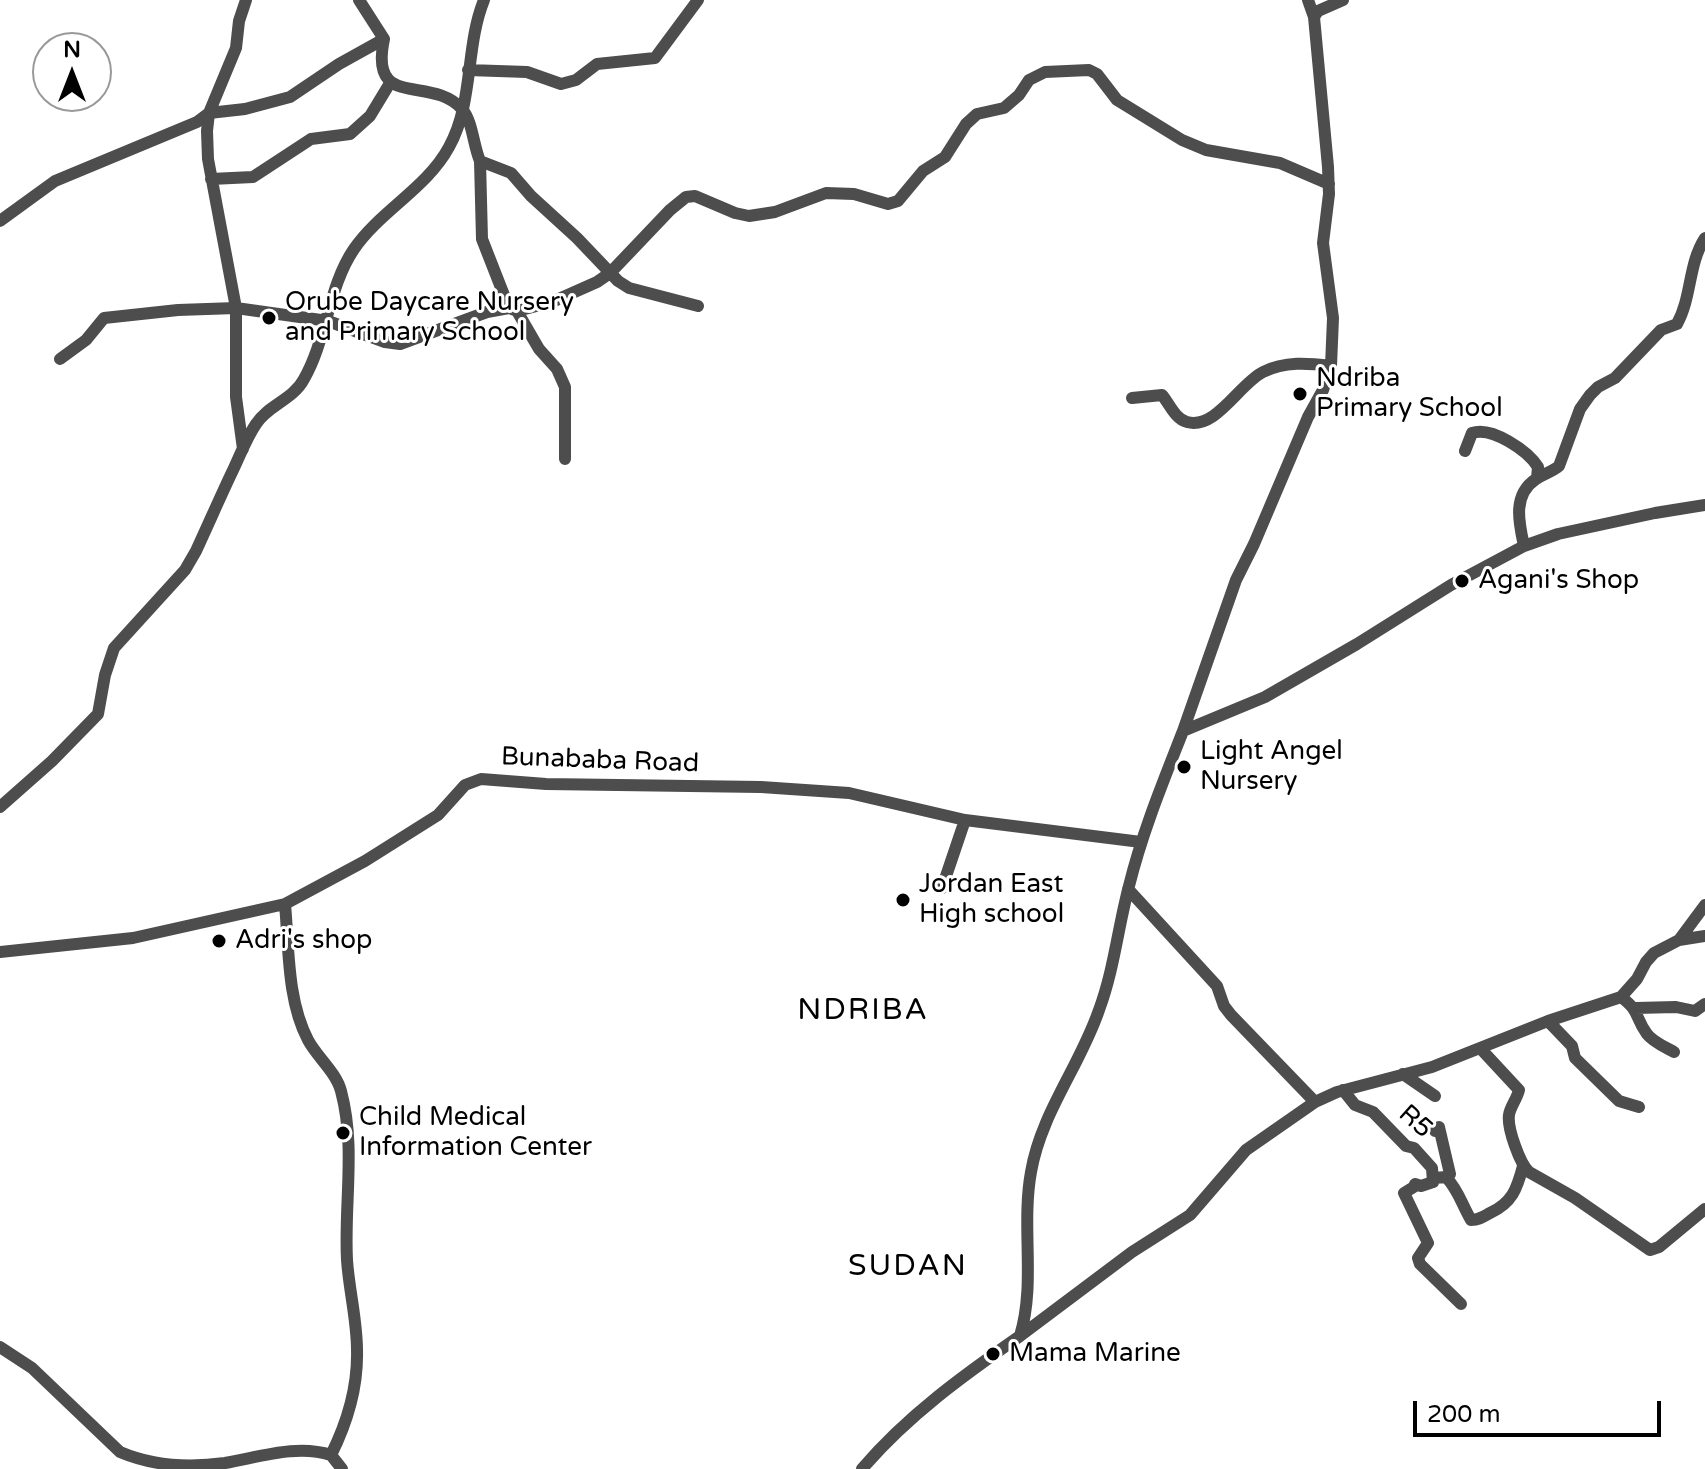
<!DOCTYPE html>
<html>
<head>
<meta charset="utf-8">
<style>
  body { margin:0 }
  #map { position:relative; width:1705px; height:1469px; overflow:hidden; background:#fff; font-family:"Varela Round",sans-serif }
  canvas { display:block }
  .north { position:absolute; left:32px; top:32px; width:80px; height:80px; box-sizing:border-box; background:#fff; border:2px solid #999; border-radius:50%; rotate:0deg; font-size:22px; font-weight:700; line-height:32px; text-align:center; color:#000 }
  .north::after { content:''; display:block; margin:auto; width:28px; height:36px; background:#000; clip-path:polygon(50% 0,100% 100%,50% 72%,0 100%) }
  .scale { position:absolute; left:1413px; top:1401px; width:248px; height:36px; box-sizing:border-box; border:4px solid #000; border-top:0; padding-left:10px; font-size:24px; line-height:28px; white-space:nowrap; color:#000; -webkit-text-stroke:6px #fff; paint-order:stroke }
</style>
</head>
<body>
<div id="map">
<canvas width="1705" height="1469"></canvas>
<div class="north">N</div>
<div class="scale">200 m</div>
</div>
<script>
const c = document.querySelector('canvas').getContext('2d');
c.lineJoin = 'round';
function stroke(path, color, width, dash) {
  c.strokeStyle = color;
  c.lineWidth = width;
  c.lineCap = dash ? 'butt' : 'round';
  c.setLineDash(dash || []);
  c.stroke(path);
}
function drawText(font, color, halo, rows, align = 'center') {
  c.font = font + ' "Varela Round",sans-serif';
  c.lineWidth = 6;
  c.setLineDash([]);
  c.textBaseline = 'middle';
  c.strokeStyle = halo;
  c.fillStyle = color;
  for (const [text, x, y, turn = 0] of rows) {
    c.save();
    c.translate(x, y);
    c.rotate((+turn || 0) * Math.PI / 180);
    c.textAlign = isNaN(turn) ? turn : align;
    if (halo) c.strokeText(text, 0, 0);
    c.fillText(text, 0, 0);
    c.restore();
  }
}
stroke(new Path2D(`
  M359,0L384,39C369,111 430,74 462,109C473,122 473,145 480,161L511,173L531,196L577,238L618,281L629,288L698,306
  M1314,17L1318,11L1343,0
  M468,70L527,72L561,84L576,80L597,64L655,58L698,0
  M480,161L482,239L509,308
  M211,179L253,177L311,139L350,134L370,116L390,83
  M0,221L55,181L197,122L209,113L245,109L290,97L339,64L384,39
  M517,311L539,349L557,369L565,387V459
  M60,359L86,340L104,318L178,310L236,308L328,321L385,342L400,344L487,312L509,308L517,311L552,302L597,282L610,273L670,210L686,197L695,196L735,213L749,216L775,212L826,193L854,194L888,204L898,201L923,171L945,157L966,124L977,114L1004,108L1019,95L1029,80L1045,72L1089,70L1097,74L1117,100L1182,140L1206,150L1280,163L1329,184
  M1132,398L1162,395C1169,403 1175,419 1187,422C1216,430 1239,384 1263,372C1285,361 1308,363 1331,366
  M243,449L236,397V308L208,159L207,131L209,113L236,48L239,21L246,0
  M1465,451L1472,433C1492,426 1528,451 1538,467L1537,478
  M1524,546C1519,523 1512,495 1536,479C1543,474 1552,472 1559,466L1580,409L1590,395L1598,387L1615,378L1661,330L1677,324C1692,297 1688,264 1705,238
  M1183,731L1236,580L1254,544L1308,417L1323,390L1331,366L1333,318L1323,243L1329,194L1328,167L1314,17L1308,0
  M0,807L52,761L98,714L105,675L114,648L185,570L196,551C209,523 221,495 234,468C241,453 247,437 256,424C268,405 293,400 304,379C327,339 328,287 354,249C380,211 427,188 449,147C474,102 465,47 484,0
  M942,888L965,820
  M1128,889L1217,986L1224,1006L1231,1015L1315,1102
  M285,904C289,948 287,1000 308,1040C317,1057 336,1072 341,1091C356,1147 344,1203 347,1260C349,1290 357,1320 357,1350C358,1386 347,1423 331,1455
  M1679,940L1705,936
  M0,952L133,938L285,904L365,861L438,815L465,785L481,779L546,784L761,787L849,793L965,820L1141,842
  M1621,997C1641,1012 1634,1016 1647,1034C1653,1042 1665,1047 1674,1052
  M1636,1008L1676,1007L1695,1011L1705,1004
  M1548,1021L1572,1046L1575,1058L1619,1101L1639,1107
  M1480,1048L1519,1090C1517,1099 1510,1107 1509,1115C1507,1128 1520,1164 1529,1172L1575,1198L1650,1250L1659,1247L1705,1209
  M1403,1074L1435,1096
  M1343,1090L1355,1105L1373,1112L1406,1146L1414,1148L1432,1168L1433,1182L1421,1186L1415,1184
  M1435,1131L1439,1127L1450,1174L1446,1177
  M1434,1178L1446,1177C1459,1191 1461,1203 1471,1220C1479,1220 1483,1217 1490,1213C1512,1203 1517,1189 1523,1166
  M1417,1185L1404,1193L1428,1243L1418,1258L1420,1264L1461,1304
  M1020,1336L1132,1252L1190,1215L1246,1150L1315,1102L1337,1092L1432,1067L1548,1021L1621,997L1637,979L1646,962L1654,953L1679,940L1705,905
  M0,1347L32,1368L120,1452C153,1466 190,1468 225,1463C260,1457 297,1444 331,1455L342,1469
  M862,1469C907,1416 964,1375 1020,1336C1036,1283 1021,1227 1031,1172C1041,1113 1080,1066 1099,1010C1114,970 1118,927 1129,886C1142,833 1163,782 1183,731L1265,697L1357,644L1451,585L1524,546L1558,534L1655,513L1705,505`), '#4d4d4d', 12);
for (const [x, y, r, color] of [
  [269,318,8,"#000"],
  [1300,394,8,"#000"],
  [1462,581,8,"#000"],
  [1184,767,8,"#000"],
  [903,900,8,"#000"],
  [219,941,8,"#000"],
  [343,1133,8,"#000"],
  [993,1354,8,"#000"]
]) {
  const dot = new Path2D();
  dot.arc(x, y, r, 0, 2 * Math.PI);
  c.fillStyle = color;
  c.fill(dot);
  stroke(dot, '#fff', 3);
}
drawText('26px', '#000', '#fff', [
  ["Orube Daycare Nursery",285,303],
  ["and Primary School",285,333],
  ["Ndriba",1316,379],
  ["Primary School",1316,409],
  ["Agani's Shop",1478,581],
  ["Light Angel",1200,752],
  ["Nursery",1200,782],
  ["Jordan East",919,885],
  ["High school",919,915],
  ["Adri's shop",235,941],
  ["Child Medical",359,1118],
  ["Information Center",359,1148],
  ["Mama Marine",1009,1354]
], 'left');
drawText('26px', '#000', '#fff', [
  ["Bunababa Road",600,761,2],
  ["R5",1415,1122,42]
]);
c.letterSpacing = '2px';
drawText('30px', '#000', '#fff', [
  ["NDRIBA",863,1011],
  ["SUDAN",908,1267]
]);
c.letterSpacing = '0px';
</script>
</body>
</html>
